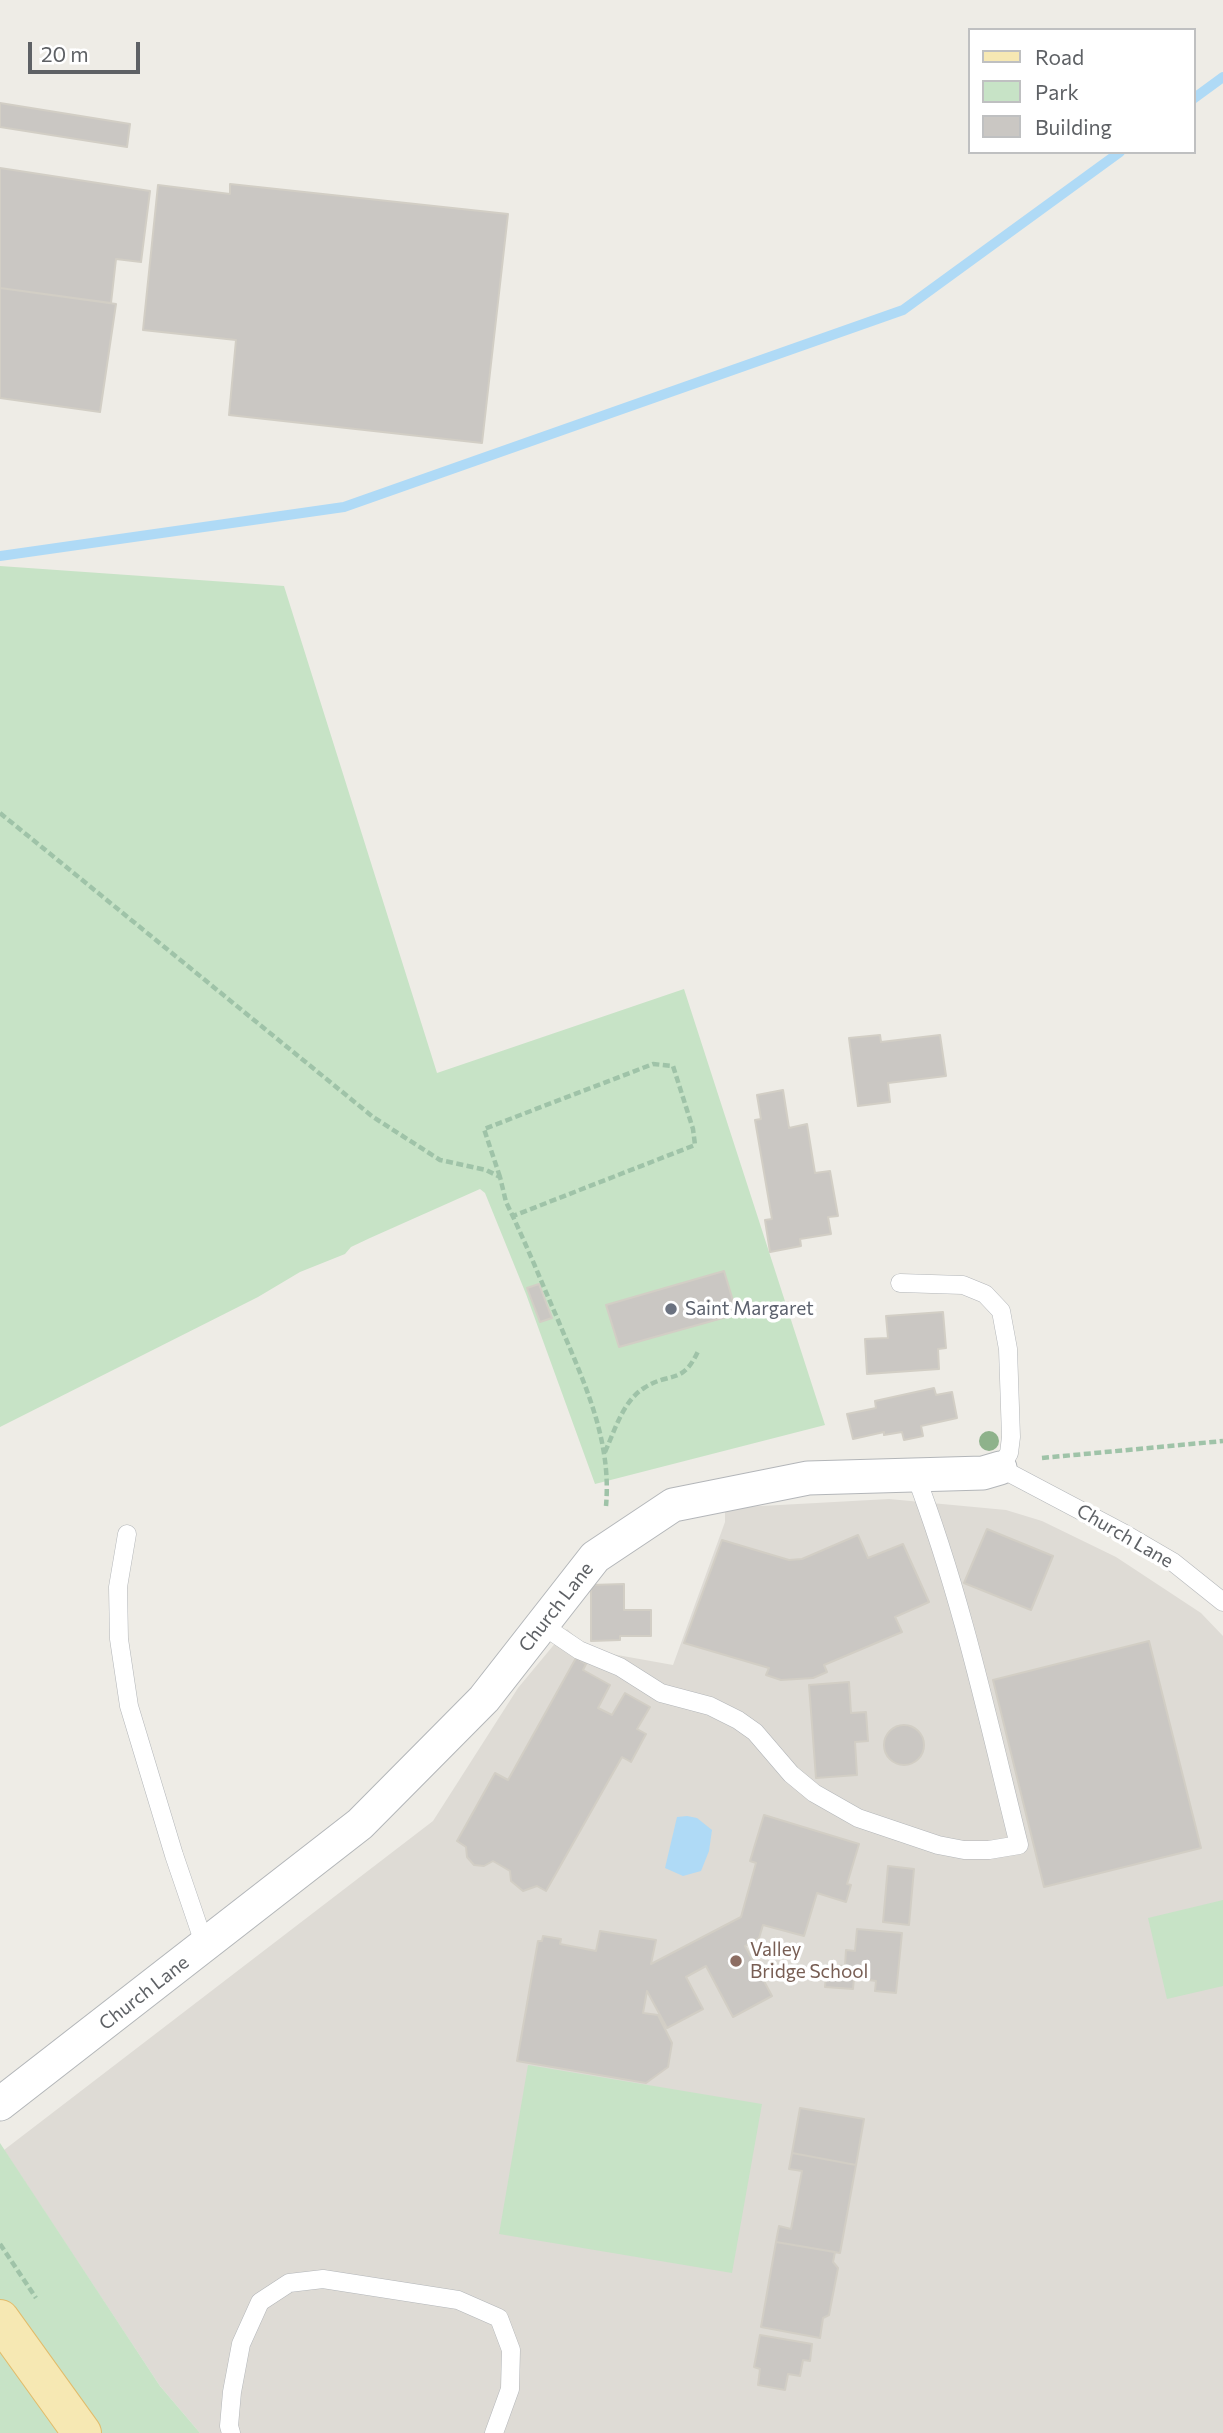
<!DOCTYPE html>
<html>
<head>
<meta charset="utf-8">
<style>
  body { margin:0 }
  #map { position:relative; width:1223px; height:2433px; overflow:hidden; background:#eeece6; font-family:Commissioner,sans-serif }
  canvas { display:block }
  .legend { position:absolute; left:968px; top:28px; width:228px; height:126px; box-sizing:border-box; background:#fff; border:2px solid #bfc0c1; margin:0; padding:9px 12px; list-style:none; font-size:21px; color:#5e6165 }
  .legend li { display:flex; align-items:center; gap:14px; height:35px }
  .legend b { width:35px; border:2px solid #bfc0c1 }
  .scale { position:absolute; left:28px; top:42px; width:112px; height:32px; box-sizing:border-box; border:4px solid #5e6165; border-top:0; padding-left:9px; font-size:21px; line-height:24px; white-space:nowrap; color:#5e6165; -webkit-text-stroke:5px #fff; paint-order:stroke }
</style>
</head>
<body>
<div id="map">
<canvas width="1223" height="2433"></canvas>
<ul class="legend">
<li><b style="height:9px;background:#f6e8b3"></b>Road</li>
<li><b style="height:19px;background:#c7e3c6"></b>Park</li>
<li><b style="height:19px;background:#cac7c3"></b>Building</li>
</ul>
<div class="scale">20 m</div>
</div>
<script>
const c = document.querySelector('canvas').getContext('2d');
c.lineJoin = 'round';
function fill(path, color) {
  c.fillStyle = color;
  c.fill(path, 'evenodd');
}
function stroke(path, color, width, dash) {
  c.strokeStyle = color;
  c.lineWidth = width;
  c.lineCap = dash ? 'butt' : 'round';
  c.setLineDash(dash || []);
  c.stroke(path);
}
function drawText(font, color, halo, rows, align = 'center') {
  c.font = font + ' Commissioner,sans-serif';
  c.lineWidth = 7;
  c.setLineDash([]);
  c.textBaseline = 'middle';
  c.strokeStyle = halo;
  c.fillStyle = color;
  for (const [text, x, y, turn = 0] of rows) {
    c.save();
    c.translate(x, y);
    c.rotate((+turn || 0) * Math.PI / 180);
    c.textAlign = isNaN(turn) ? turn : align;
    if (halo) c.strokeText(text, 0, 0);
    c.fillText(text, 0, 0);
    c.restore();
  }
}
fill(new Path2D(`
  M889,1499L1006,1510L1042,1521L1116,1557L1201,1613L1223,1636V2433H200L160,2386L4,2150L433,1821L518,1688L567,1629L583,1644L595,1651L673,1665L725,1522V1508Z`), '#dedbd5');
fill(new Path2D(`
  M0,566L284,586L437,1073L684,989L825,1425L595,1484L526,1294L485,1193L480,1189L370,1238L351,1247L345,1254L300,1272L258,1297L0,1427Z
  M1223,1900V1986L1167,1999L1148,1918Z
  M528,2065L762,2104L732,2273L499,2234Z
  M0,2143L160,2386L200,2433H0Z`), '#c7e3c6');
fill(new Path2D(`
  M687,1816L697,1818L712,1830L709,1851L701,1871L683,1876L665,1868L677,1817Z`), '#afdaf6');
stroke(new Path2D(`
  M1193,99L1223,77
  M0,556L344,507L903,310L1120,152`), '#afdaf6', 10);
const building = new Path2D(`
  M0,103L130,124L127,147L0,127Z
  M0,168L150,191L141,262L116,259L111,303L0,288Z
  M230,184L508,214L482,443L229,415L236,340L143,330L158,185L230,194Z
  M0,288L116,304L100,412L0,398Z
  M880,1035L881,1042L940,1035L946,1076L888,1083L890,1102L858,1106L849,1038Z
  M783,1090L789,1128L807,1124L815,1173L830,1171L838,1216L828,1217L831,1234L800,1239L801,1246L770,1252L765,1220L772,1219L755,1120L761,1119L757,1095Z
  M724,1271L737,1314L619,1347L606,1305Z
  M539,1284L552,1318L540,1322L527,1288Z
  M943,1312L946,1348L938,1349L939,1369L867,1374L865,1339L888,1338L886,1316Z
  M934,1388L936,1395L952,1392L957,1418L921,1426L923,1436L904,1440L902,1432L884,1435V1432L853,1439L847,1414L876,1408L875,1401Z
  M987,1529L1053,1556L1031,1610L964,1583Z
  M858,1535L868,1558L903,1544L929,1602L895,1617L902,1632L824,1665L827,1672L813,1678L781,1680L766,1675L769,1668L684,1643L722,1540L789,1560L802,1559Z
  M624,1584V1610H651V1636H620V1640L591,1641V1585Z
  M1149,1641L1201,1848L1044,1887L993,1680Z
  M576,1658L586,1664L583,1670L610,1685L598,1708L612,1715L625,1693L650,1707L637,1729L646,1734L631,1762L622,1757L546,1891L537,1886L523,1891L511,1881L510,1871L493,1861L484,1866L474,1865L467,1857L466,1847L457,1841L495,1773L508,1780Z
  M849,1682L851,1713L866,1712L868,1741L855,1742L857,1775L816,1778L809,1685Z
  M884 1745a20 20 0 1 1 40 0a20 20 0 1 1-40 0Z
  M764,1815L859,1844L847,1884L851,1885L846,1902L817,1893L804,1936L763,1925L759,1938L745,1946L772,1996L733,2017L706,1966L686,1977L703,2009L667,2028L647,1991L643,2013L658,2015L672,2043L668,2067L646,2083L517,2061L538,1941H542L543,1936L561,1939L560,1944L596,1951L600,1931L656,1940L651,1964L741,1917L756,1863L750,1861Z
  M888,1866L914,1869L909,1925L883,1922Z
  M857,1929L902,1933L896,1993L875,1991L876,1981L854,1978L853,1989L825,1987L827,1965L845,1966L846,1950L855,1951Z
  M800,2108L864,2119L856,2165L792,2153Z
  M792,2153L856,2165L840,2253L776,2242L779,2226L791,2229L802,2171L789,2169Z
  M776,2242L835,2252L833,2262L838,2268L829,2315L823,2318L820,2338L761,2327Z
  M760,2335L812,2344L810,2361L803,2360L800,2376L788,2374L785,2390L758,2385L760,2369L754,2367Z`);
fill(building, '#cac7c3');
stroke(building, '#d2cec5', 2);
const lane = new Path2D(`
  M900,1283L963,1285L985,1294L1001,1311L1008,1349L1011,1437L1009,1453L1000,1468L1125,1534L1173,1562L1223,1602
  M127,1534L118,1587L119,1639L129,1706L174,1855L205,1946
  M542,1625L579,1650L620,1667L661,1693L710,1706L738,1720L755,1732L791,1774L814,1793L858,1818L938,1845L964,1850H989L1019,1845C988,1720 961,1594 915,1474
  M231,2433L229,2426L232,2392L241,2344L260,2302L289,2283L323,2279L458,2300L499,2318L511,2350L510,2389L494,2433`);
const street = new Path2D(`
  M0,2104L360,1824L484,1699L595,1557L673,1505L808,1478L983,1473L1000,1468`);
const primary = new Path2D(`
  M0,2319L82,2433`);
stroke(lane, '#b3b6b9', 19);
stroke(street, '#b3b6b9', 35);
stroke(primary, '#e2bc6b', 40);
stroke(new Path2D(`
  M0,813L373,1117L440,1160L486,1170L500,1177L506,1202C525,1241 541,1281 558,1320C583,1380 612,1439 606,1506
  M500,1177L484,1129L653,1064L673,1066L693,1129L695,1145L513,1216
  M605,1452C615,1430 623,1401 644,1388C670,1371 683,1386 699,1349
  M1042,1458L1223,1441
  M0,2244L36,2298`), '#9fc3a8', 4.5, [7, 3.5]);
stroke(lane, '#fff', 18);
stroke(street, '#fff', 33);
stroke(primary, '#f6e8b3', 38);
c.fillStyle = '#8eb28b';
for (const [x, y] of [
  [989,1441]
]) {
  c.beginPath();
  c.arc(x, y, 10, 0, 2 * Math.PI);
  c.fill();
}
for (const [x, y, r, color] of [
  [671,1309,7,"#6b7280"],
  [736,1961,7,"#8d6e63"]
]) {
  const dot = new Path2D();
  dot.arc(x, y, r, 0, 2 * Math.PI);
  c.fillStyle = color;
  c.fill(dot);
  stroke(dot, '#fff', 2.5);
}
drawText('19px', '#5b616d', '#fff', [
  ["Saint Margaret",685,1309]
], 'left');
drawText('19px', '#5e6165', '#fff', [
  ["Church Lane",1125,1536,30],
  ["Church Lane",556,1607,-52],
  ["Church Lane",144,1993,-38]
]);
drawText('19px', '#785e54', '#fff', [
  ["Valley",750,1950],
  ["Bridge School",750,1972]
], 'left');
</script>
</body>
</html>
